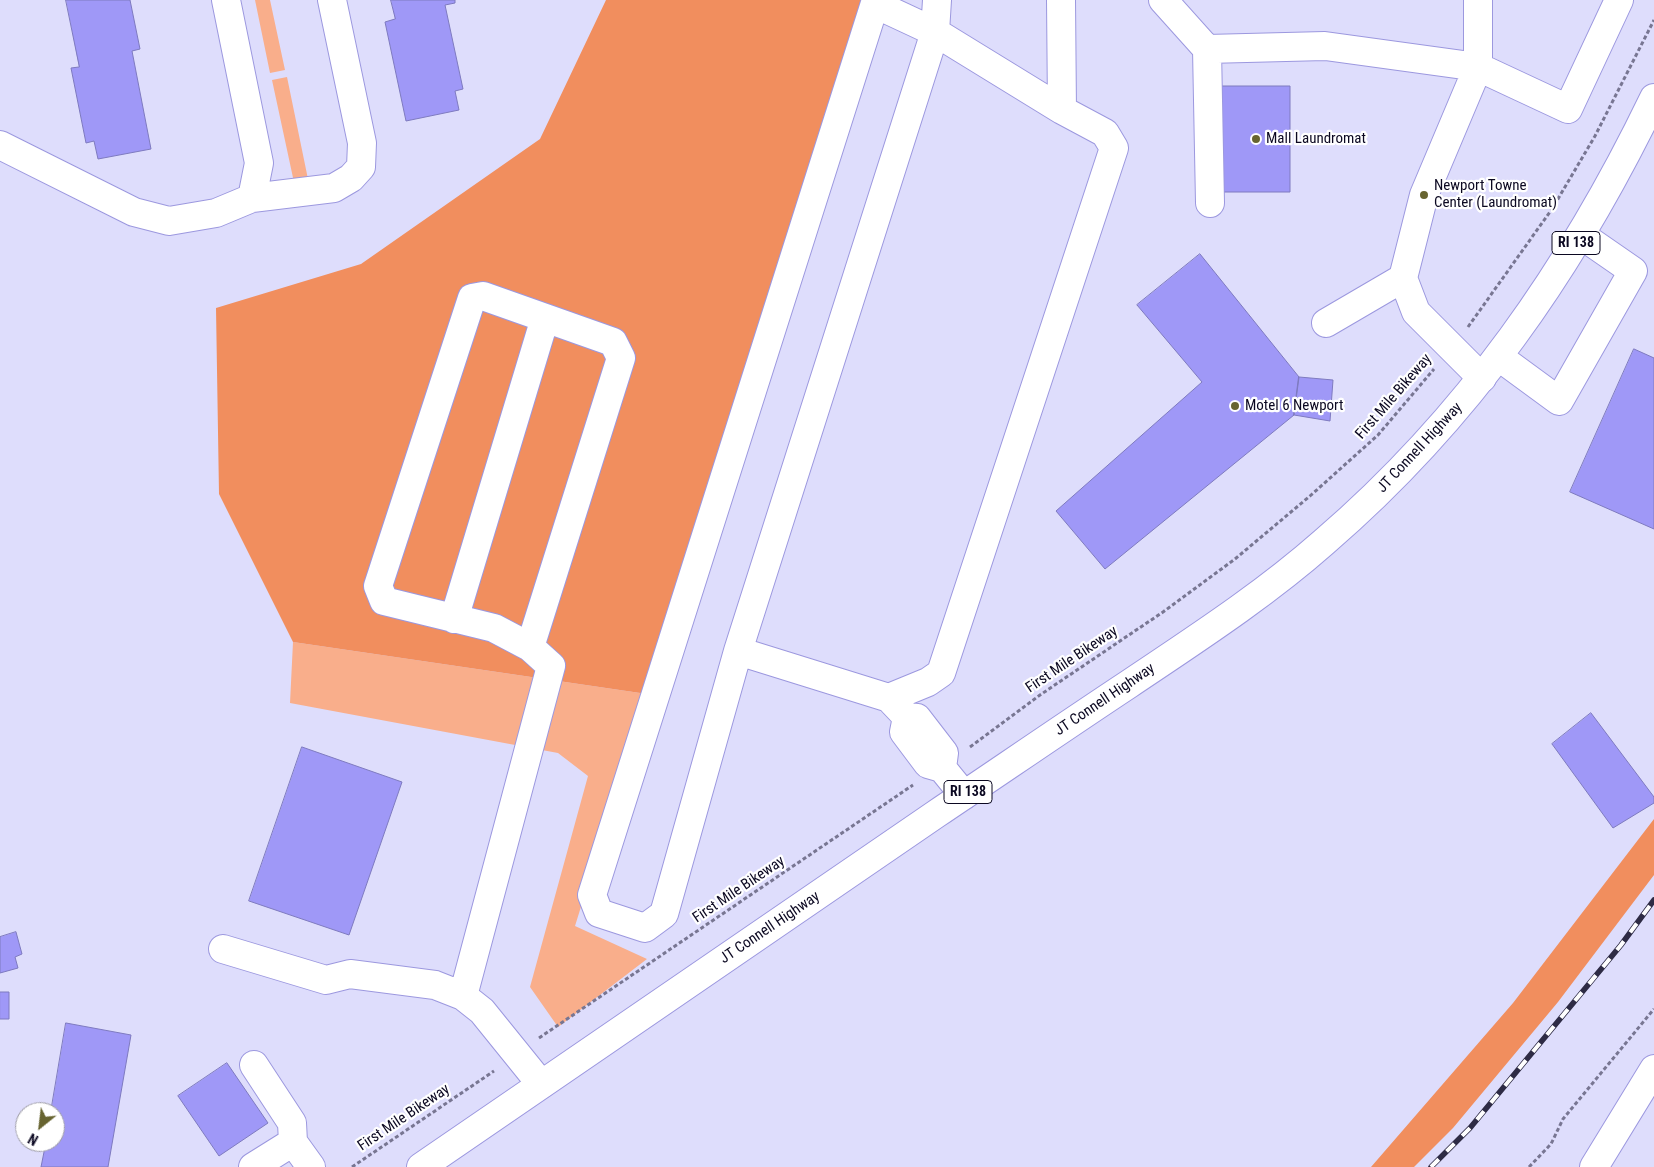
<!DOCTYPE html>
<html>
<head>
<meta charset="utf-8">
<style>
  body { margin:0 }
  #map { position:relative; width:1654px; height:1167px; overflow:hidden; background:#deddfc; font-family:"Roboto Condensed",sans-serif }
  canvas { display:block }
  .north { position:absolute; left:15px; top:1102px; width:50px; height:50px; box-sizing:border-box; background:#fff; border:1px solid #9d9ca6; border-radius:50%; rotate:209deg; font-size:14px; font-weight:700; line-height:20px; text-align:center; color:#0b0821 }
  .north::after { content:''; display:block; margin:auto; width:18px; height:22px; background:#676430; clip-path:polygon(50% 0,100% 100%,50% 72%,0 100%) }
</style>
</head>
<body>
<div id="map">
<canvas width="1654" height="1167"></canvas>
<div class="north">N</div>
</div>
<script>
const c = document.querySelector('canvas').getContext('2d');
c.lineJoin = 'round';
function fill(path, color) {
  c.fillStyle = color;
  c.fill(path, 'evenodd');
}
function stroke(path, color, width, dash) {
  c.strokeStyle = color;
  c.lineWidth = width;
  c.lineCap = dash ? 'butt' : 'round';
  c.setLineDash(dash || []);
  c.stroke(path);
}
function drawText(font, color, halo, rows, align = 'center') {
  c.font = font + ' "Roboto Condensed",sans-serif';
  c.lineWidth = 4.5;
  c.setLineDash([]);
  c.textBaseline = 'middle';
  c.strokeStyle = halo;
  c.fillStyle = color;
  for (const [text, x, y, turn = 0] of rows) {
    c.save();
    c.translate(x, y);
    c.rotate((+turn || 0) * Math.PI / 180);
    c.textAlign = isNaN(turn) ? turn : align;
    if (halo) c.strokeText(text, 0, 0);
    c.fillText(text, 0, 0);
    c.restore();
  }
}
fill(new Path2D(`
  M255,0H270L285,70L270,73Z
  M287,77L309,184L295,187L272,80Z
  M293,642L647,694L575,926L647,959L558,1027L530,987L588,776L558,753L290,703Z`), '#f9ae8b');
fill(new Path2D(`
  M606,0H869L647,694L293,642L219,494L216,308L361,264L540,139Z
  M1654,819V875L1558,1002L1453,1128L1414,1167H1371L1513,1003Z`), '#f18e5e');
const building = new Path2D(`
  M66,0H130L140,49L132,51L151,149L98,159L94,141L86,143L71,68L79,67Z
  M391,0H455V3L445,5L463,89L455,91L459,110L406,121L385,22L395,19Z
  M1222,86H1290V192H1222Z
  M1200,254L1299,377L1294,415L1105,569L1056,511L1202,382L1137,305Z
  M1634,349L1654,358V529L1570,492Z
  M1299,377L1333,380L1330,421L1294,415Z
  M1591,713L1654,797V803L1613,828L1552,744Z
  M302,747L402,782L349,935L249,901Z
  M16,932L22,954L15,957L18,968L0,973V937Z
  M0,992H9V1019H0Z
  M66,1023L131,1035L108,1167H41L46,1142H55V1112H51Z
  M227,1063L268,1123L219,1156L178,1096Z`);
fill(building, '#9f98f7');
stroke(building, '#7e7abf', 1);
const minor = new Path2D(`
  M226,0L259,163L252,198
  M876,0L592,895L599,913L645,928L664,914L738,651L889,698L907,717
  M1163,0L1207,49
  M1478,0V67L1424,195L1403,278L1416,312L1482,378
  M875,4L935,32L1062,110
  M0,145L134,212L169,221L216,213L252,198L334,188L351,178L361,167L362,143L332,0
  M1210,203L1207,49L1325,46L1478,67L1568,109L1619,0
  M1326,323L1403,278
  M1499,357L1559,401L1633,271L1581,235
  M454,619L545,318
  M738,651L935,32L937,0
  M889,698L928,682L941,673L1114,148L1105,133L1062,110L1061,0
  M942,768L944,753L917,718L907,717L904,732L928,764L942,768L964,795
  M223,949L326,980L350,974L435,985L463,996L482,1011L541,1084
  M463,996L551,666L530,647L494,628L384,601L378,586L472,298L483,296L613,342L621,358L530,647
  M254,1065L292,1123L293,1142
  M253,1167L293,1142L311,1167
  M1594,1167L1654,1069`);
const highway = new Path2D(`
  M421,1167C592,1049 763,931 936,814C1000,771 1064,727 1129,684C1196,639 1264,595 1324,542C1468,418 1572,268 1654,98`);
stroke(minor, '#9c98df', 30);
stroke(highway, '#9c98df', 30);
stroke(new Path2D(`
  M1468,327L1552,209L1595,136L1654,20
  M970,747L1040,695L1163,612L1235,559L1310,496L1378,435L1434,369
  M539,1038L913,785
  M352,1167L494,1071
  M1529,1167L1551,1144L1563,1119L1654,1009`), '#787692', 3, [4, 2.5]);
stroke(minor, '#fff', 28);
stroke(highway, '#fff', 28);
const rail = new Path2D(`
  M1431,1167L1470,1128L1621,945L1654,900`);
stroke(rail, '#2e2b45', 5.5);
stroke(rail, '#fff', 4, [11]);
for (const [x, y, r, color] of [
  [1256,139,5,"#676430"],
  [1424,195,5,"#676430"],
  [1235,406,5,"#676430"]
]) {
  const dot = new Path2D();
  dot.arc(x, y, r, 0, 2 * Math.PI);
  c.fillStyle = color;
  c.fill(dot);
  stroke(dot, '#fff', 2);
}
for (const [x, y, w] of [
  [1576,243,48],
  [968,792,48]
]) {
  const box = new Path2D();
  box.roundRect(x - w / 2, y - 11.5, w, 23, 4);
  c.fillStyle = '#fff';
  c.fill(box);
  stroke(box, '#0b0821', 1);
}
drawText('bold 14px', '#0b0821', null, [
  ["RI 138",1576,243],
  ["RI 138",968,792]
]);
drawText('15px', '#0b0821', '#fff', [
  ["Mall Laundromat",1266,139],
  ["Newport Towne",1434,186],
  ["Center (Laundromat)",1434,203],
  ["Motel 6 Newport",1245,406]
], 'left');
drawText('15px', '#0b0821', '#fff', [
  ["First Mile Bikeway",1394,397,-49],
  ["JT Connell Highway",1420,448,-47],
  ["First Mile Bikeway",1072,660,-34],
  ["JT Connell Highway",1105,700,-34],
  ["First Mile Bikeway",739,890,-34],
  ["JT Connell Highway",770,928,-34],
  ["First Mile Bikeway",404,1118,-34]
]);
</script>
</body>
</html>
